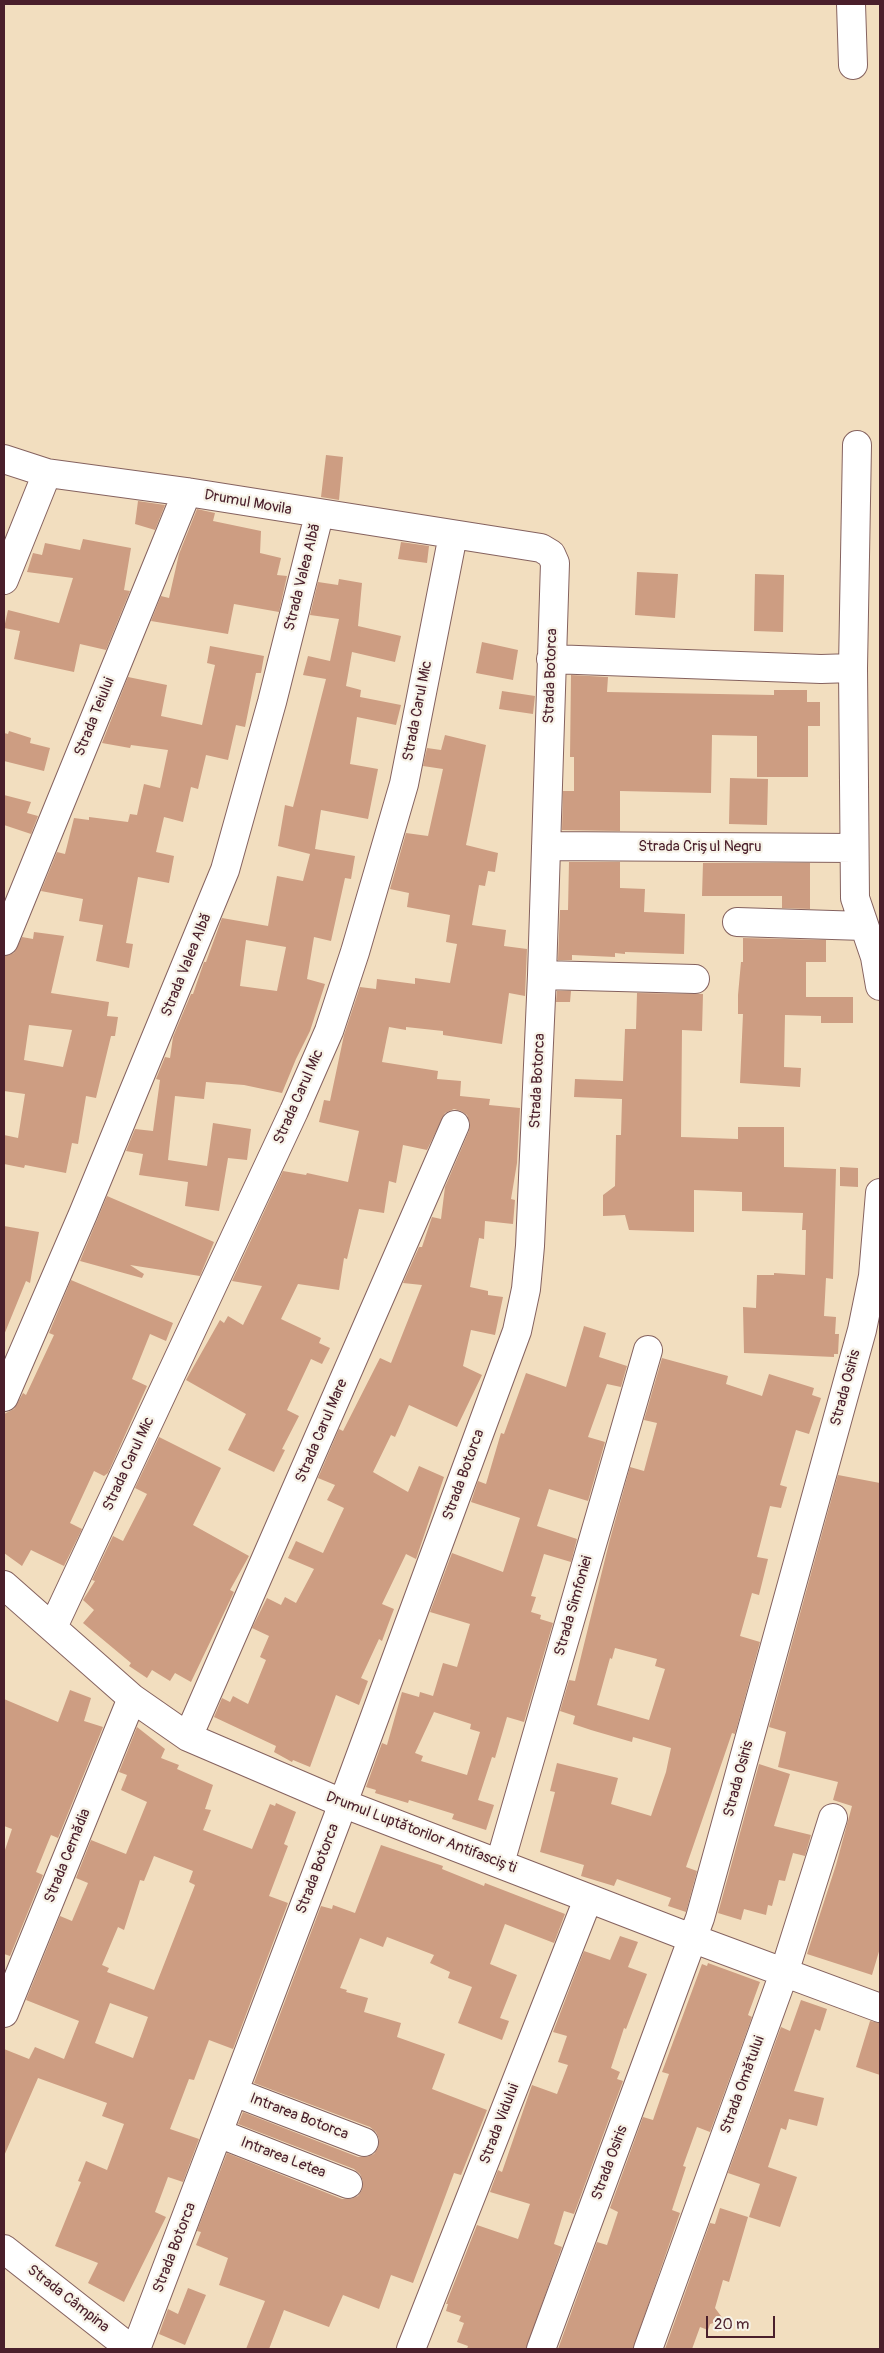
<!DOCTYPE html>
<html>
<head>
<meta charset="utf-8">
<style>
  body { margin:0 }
  #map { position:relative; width:884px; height:2353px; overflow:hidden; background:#f2debf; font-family:Pangolin,sans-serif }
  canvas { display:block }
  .frame { position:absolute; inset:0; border:5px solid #4a1f2b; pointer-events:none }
  .scale { position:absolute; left:706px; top:2316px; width:69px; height:22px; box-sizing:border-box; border:2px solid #4a1f2b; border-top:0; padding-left:6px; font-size:15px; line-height:18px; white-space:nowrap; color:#4a1f2b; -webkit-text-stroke:4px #f7f3e8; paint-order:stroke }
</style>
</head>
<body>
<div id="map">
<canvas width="884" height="2353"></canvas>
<div class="frame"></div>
<div class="scale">20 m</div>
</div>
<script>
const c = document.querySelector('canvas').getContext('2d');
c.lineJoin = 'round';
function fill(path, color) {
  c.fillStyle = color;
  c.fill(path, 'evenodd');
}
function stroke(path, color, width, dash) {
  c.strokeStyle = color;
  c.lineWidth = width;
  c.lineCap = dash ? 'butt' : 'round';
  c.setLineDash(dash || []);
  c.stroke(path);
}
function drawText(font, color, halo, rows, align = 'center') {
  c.font = font + ' Pangolin,sans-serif';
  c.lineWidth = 4.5;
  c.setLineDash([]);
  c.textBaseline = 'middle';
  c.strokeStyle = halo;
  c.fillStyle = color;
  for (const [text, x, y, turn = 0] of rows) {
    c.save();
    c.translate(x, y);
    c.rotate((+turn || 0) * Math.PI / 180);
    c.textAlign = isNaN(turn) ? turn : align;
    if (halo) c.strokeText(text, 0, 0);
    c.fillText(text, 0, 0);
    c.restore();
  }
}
fill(new Path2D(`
  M326,455L343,457L339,500L321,497Z
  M138,501L165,505L155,530L135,524Z
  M197,509L215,513L213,521L261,531L260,553L281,558L277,575L287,576L279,612L234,604L228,634L151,621L161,596L169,598L179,554Z
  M83,539L131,548L124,590L130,591L106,650L80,644L74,672L14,659L20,631L4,628L8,610L59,623L73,578L27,572L33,553L42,555L45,543L80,550Z
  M401,542L429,546L427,563L398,559Z
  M637,572L678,574L675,618L635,615Z
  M755,574L784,575L783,632L754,631Z
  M339,579L362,583L358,626L401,636L395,662L352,652L346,686L361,690L360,697L401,705L396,725L357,717L350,764L378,769L368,819L321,810L315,849L355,856L351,879L345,878L331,941L314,937L307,979L325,984L310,1031L296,1059L282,1093L244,1085L206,1082L204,1099L175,1096L168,1160L207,1166L213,1123L251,1129L247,1160L228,1158L219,1211L185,1206L188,1182L139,1175L143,1154L126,1151L135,1129L153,1131L160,1080L156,1079L165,1057L170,1058L173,1037L191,994H193L204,962H206L222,918L268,926L277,876L303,881L310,854L278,846L285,805L293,807L326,679L303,675L308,656L330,661L339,619L310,615L318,582L338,585ZM246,940L286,947L277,991L240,986Z
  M482,642L518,650L513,680L476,673Z
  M210,646L264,656L261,673H256L245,727L236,725L228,760L206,755L198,789L191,787L183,822L164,817L156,852L174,856L169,883L138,877L126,943L133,944L129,968L96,961L103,925L79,921L83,899L41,891L57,852L65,854L74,818L89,820V817L128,822L130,814L137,815L144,784L160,788L168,750L131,745L130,748L102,743L128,677L167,685L161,716L202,725L215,665L207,663Z
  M571,675L608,677L607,692L774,695V690H807V702H820V726H808V777H757V736L712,735L711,793L620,791V831L562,830L563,791H574V757H570Z
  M502,691L535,696L533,714L499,709Z
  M9,731L31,738L30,743L50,748L44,771L4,761V733L8,734Z
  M445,735L486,745L466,845L498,853L495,872L488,871L485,886L479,885L472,925L506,930L504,946L527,949L525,996L509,993L502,1044L443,1035V1031L406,1027V1030L389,1027L382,1062L438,1071L437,1079L461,1081L460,1096L490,1099L489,1105L520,1108L517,1163L511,1199L515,1200L513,1224L485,1221L484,1239L479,1238L470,1287L488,1291V1295L503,1297L495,1335L471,1330L463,1366L482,1375L457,1427L409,1405L395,1437L391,1435L373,1472L408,1492L419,1466L444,1477L416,1559L406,1554L382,1604L394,1609L382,1641L379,1639L361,1678L368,1681L359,1705L336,1695L310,1767L293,1760L292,1762L274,1752L276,1746L214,1717L222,1698L230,1702L233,1696L248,1704L266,1660L260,1657L269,1636L252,1628L267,1598L281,1605L285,1597L296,1603L314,1569L288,1558L296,1541L323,1553L344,1508L327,1500L335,1485L318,1478L339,1429L343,1431L380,1358L391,1363L422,1285L403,1283L419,1247H422L432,1217L441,1219L445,1187L469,1131L470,1123L467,1115L461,1111L454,1109L445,1113L427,1150L403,1145L396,1183L389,1181L384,1213L359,1209L347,1259L344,1258L339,1290L298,1284L281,1319L321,1338L319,1343L330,1348L322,1364L311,1359L287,1410L299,1416L282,1449L285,1450L274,1472L228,1450L246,1414L186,1380L220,1320L224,1323L228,1316L243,1325L262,1286L232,1281L283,1171L306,1175L307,1173L348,1182L359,1131L319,1122L324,1100L330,1101L344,1035L360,987L376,989L377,979L415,984V978L450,983L457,944L446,942L450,915L407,907L409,893L390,889L406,833L428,836L443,769L423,766L427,748L441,750Z
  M730,778L768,779L767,825L729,824Z
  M4,795L31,802L27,813L38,816L31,834L4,825Z
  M569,862H620V888L645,889L644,912L685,914L684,954L625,952V954L615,953V957L572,955V960H558L560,910H568Z
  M703,863H810V909L782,908V896H702Z
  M34,932L64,936L51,993L109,1002L107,1016L118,1017L115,1036H111L96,1098L86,1096L78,1144L72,1143L66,1173L25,1165L24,1168L4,1164V1135L18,1138L25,1094L4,1091V956L14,953L22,937L33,939ZM29,1025L72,1030L63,1067L24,1060Z
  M743,938L826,940V962H806V997H853V1023H821V1016L785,1015L784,1067L801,1068L800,1087L740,1083L743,1014H738V995L741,962H743Z
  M557,991H571L570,1002H556Z
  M637,993L703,994L702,1031L682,1030L681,1137L738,1139V1127H784V1167L836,1169L833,1279L826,1278L824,1316L836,1317L835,1334H839L838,1354H834V1357L744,1353L743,1307L756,1308L757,1275H774V1273L805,1275L806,1230H802L803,1213L742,1211V1192L694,1190V1232L629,1230L625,1215L603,1216V1195L615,1186L616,1135H621L622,1099L574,1097L575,1079L623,1081L625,1029H636Z
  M840,1167L858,1168V1187L840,1186Z
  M107,1196L214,1242L200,1276L130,1265L144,1274L142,1278L80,1261Z
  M4,1226L39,1232L30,1283L26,1281L4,1335Z
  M71,1280L173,1323L166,1341L150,1334L132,1379L147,1386L108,1473L104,1476L94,1471L70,1523L82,1529L64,1566L31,1550L22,1566L4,1553V1414L14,1409L23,1393L26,1395L54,1335L49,1333Z
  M584,1326L606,1333L599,1357L627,1366L621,1387L607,1384L588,1437L605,1442L588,1501L549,1489L537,1526L577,1539L571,1562L544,1554L531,1596L536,1597L531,1612L541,1615L540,1619L553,1623L524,1722L507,1717L495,1758L492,1757L478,1800L494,1805L486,1830L452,1819L454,1814L409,1800L408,1803L375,1793L376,1790L366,1787L382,1743L387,1745L402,1692L419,1697L420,1692L433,1696L443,1663L457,1667L470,1624L430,1612L452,1553L503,1572L520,1518L471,1502L478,1481L486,1484L501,1433L504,1434L526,1373L566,1387ZM434,1712L471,1724L470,1729L480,1732L467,1775L421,1761L423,1756L415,1753Z
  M662,1358L728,1376L726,1384L762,1396L769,1374L814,1388L812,1395L821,1398L809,1434L796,1430L780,1485L787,1487L781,1508L770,1506L757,1557L768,1559L759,1595L752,1593L740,1636L760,1642L735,1734L732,1733L686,1867L697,1871L686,1912L668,1906L671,1898L617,1879L614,1886L581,1876L584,1865L540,1852L555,1792L550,1791L557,1763L618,1778L611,1804L651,1816L666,1772L671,1748L633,1737L632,1742L591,1730L573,1724L575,1716L560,1711L569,1680L575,1681L609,1543L630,1467L644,1471L657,1423L644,1420ZM615,1648L657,1659L655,1666L665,1669L649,1720L597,1705L610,1658L612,1659Z
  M159,1437L221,1468L193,1525L249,1556L230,1590L234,1592L191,1682L175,1673L170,1681L152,1670L147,1678L129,1666L131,1663L83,1623L94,1610L83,1600L95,1581L92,1580L113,1536L123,1541L147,1494L135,1488Z
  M838,1475L880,1483V1948L872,1975L807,1954L836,1865L852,1806L833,1800L838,1782L778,1767L786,1732L769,1727Z
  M70,1690L91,1698L84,1721L103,1727L58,1838L51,1835L36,1872L43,1875L10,1956L4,1954V1853L12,1829L4,1826V1699L58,1722Z
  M137,1727L165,1749L161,1758L179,1765L177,1769L213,1785L205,1809L211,1810L203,1830L252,1849L270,1804L275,1806L276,1803L296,1812L284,1844L288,1846L269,1896L288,1903L233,2049L209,2040L194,2080L189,2079L170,2129L199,2139L183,2182L168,2177L155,2212L166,2217L124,2302L88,2283L98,2263L55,2246L81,2182L78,2181L86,2161L107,2170L124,2124L102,2116L107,2103L38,2078L4,2156V2049L29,2059L35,2047L64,2059L79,2021L26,2000L60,1916L72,1921L88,1883L76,1878L91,1840L126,1854L147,1802L121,1790L127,1775L119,1772ZM154,1856L193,1871L189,1882L195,1885L154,1990L107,1972L109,1968L102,1965L118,1927L124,1930L140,1880L144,1881ZM110,2003L148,2017L133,2058L95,2043Z
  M759,1764L790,1774L774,1826L811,1835L805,1856L793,1853L785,1881L779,1880L772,1906L768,1905L766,1915L744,1909L741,1920L718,1913Z
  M381,1845L443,1866L442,1869L484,1886L485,1883L565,1914L554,1943L505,1924L490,1964L517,1975L500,2018L509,2021L502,2040L458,2023L472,1987L448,1978L450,1972L430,1963L434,1955L387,1937L383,1947L360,1938L340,1988L347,1990L346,1992L368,1998L364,2012L401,2023L397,2037L445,2054L432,2089L487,2110L461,2175L454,2173L413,2283L391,2275L379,2309L343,2295L329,2327L284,2310L269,2349H246L265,2301L219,2285L228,2258L196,2245L201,2232L197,2231L227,2153L342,2199H351L358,2196L362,2190L363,2181L360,2174L354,2169L238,2124L243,2112L358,2157H367L374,2154L378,2148L379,2139L376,2132L370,2127L254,2083L321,1906L332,1909L333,1905L355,1913Z
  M620,1936L638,1942L628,1967L647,1974L626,2029L624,2028L611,2068L620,2072L617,2079L623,2081L574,2214L564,2211L554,2244L562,2247L526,2349H467L468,2346L457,2342L464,2323L459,2321L461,2316L446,2311L448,2304H446L477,2225L518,2239L530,2204L490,2192L498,2170L502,2172L532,2085L557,2094L568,2065L558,2062L567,2036L553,2032L584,1951L610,1960Z
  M708,1963L760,1982L748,2015L752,2017L710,2132L697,2127L683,2166L686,2167L672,2210L680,2213L633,2349H558L597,2242L607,2245L618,2212L610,2208L643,2117L653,2120L669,2074L662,2072L702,1964L707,1966Z
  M801,2000L827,2009L820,2031L815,2029L794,2091L824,2098L817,2126L789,2119L786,2130L781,2128L768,2167L797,2177L780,2227L749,2217L760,2184L728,2173L781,2027L790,2031Z
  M870,2021L880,2023V2075L856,2067Z
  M720,2208L748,2217L729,2282L723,2280L715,2308L724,2320L710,2324L708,2330L700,2327L692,2349H665L710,2223L715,2224Z
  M188,2288L206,2295L185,2345L159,2334L168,2309L178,2314Z`), '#cd9d82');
const minor = new Path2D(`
  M851,4L853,65
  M857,445L853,668L855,898L875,957L880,986
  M4,459L47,473L187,492L541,548L551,554L555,563L542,975L530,1246L526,1289L517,1331L336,1822L136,2349
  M4,580L47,473
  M551,659L821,669L853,668
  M546,846L854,848
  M737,922L864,926
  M4,941L187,492
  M542,975L695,979
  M4,1397L83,1214L225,870L272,702L319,515
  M4,1585L132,1698L188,1737L342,1803L694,1939L880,2008
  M53,1627L294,1111L329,1031L355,952L404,784L453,535
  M188,1737L455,1125
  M500,1863L648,1350
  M4,2013L132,1698
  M234,2092L364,2142
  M218,2133L348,2184
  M4,2249L131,2349
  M411,2349L588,1899
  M541,2349L700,1918L862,1330L873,1276L880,1193
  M648,2349L784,1973L833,1818`);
stroke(minor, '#85625f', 30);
stroke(minor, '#fff', 28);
drawText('15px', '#4a1f2b', '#f7f3e8', [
  ["Drumul Movila",248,503,10],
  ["Strada Valea Albă",303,577,-76],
  ["Strada Botorca",551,676,-88],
  ["Strada Carul Mic",418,711,-79],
  ["Strada Teiului",95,717,-68],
  ["Strada Crișul Negru",700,847],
  ["Strada Valea Albă",187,965,-68],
  ["Strada Botorca",538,1081,-87],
  ["Strada Carul Mic",299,1097,-66],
  ["Strada Osiris",846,1388,-75],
  ["Strada Carul Mare",322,1431,-67],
  ["Strada Carul Mic",129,1464,-65],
  ["Strada Botorca",464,1475,-70],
  ["Strada Simfoniei",574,1606,-74],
  ["Strada Osiris",739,1779,-75],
  ["Drumul Luptătorilor Antifasciști",421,1833,21],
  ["Strada Cernădia",68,1856,-68],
  ["Strada Botorca",318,1869,-69],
  ["Strada Omătului",743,2085,-70],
  ["Intrarea Botorca",299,2117,21],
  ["Strada Vidului",500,2124,-69],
  ["Intrarea Letea",283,2158,21],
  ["Strada Osiris",610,2163,-70],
  ["Strada Botorca",175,2248,-69],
  ["Strada Câmpina",68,2299,38]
]);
</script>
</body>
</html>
